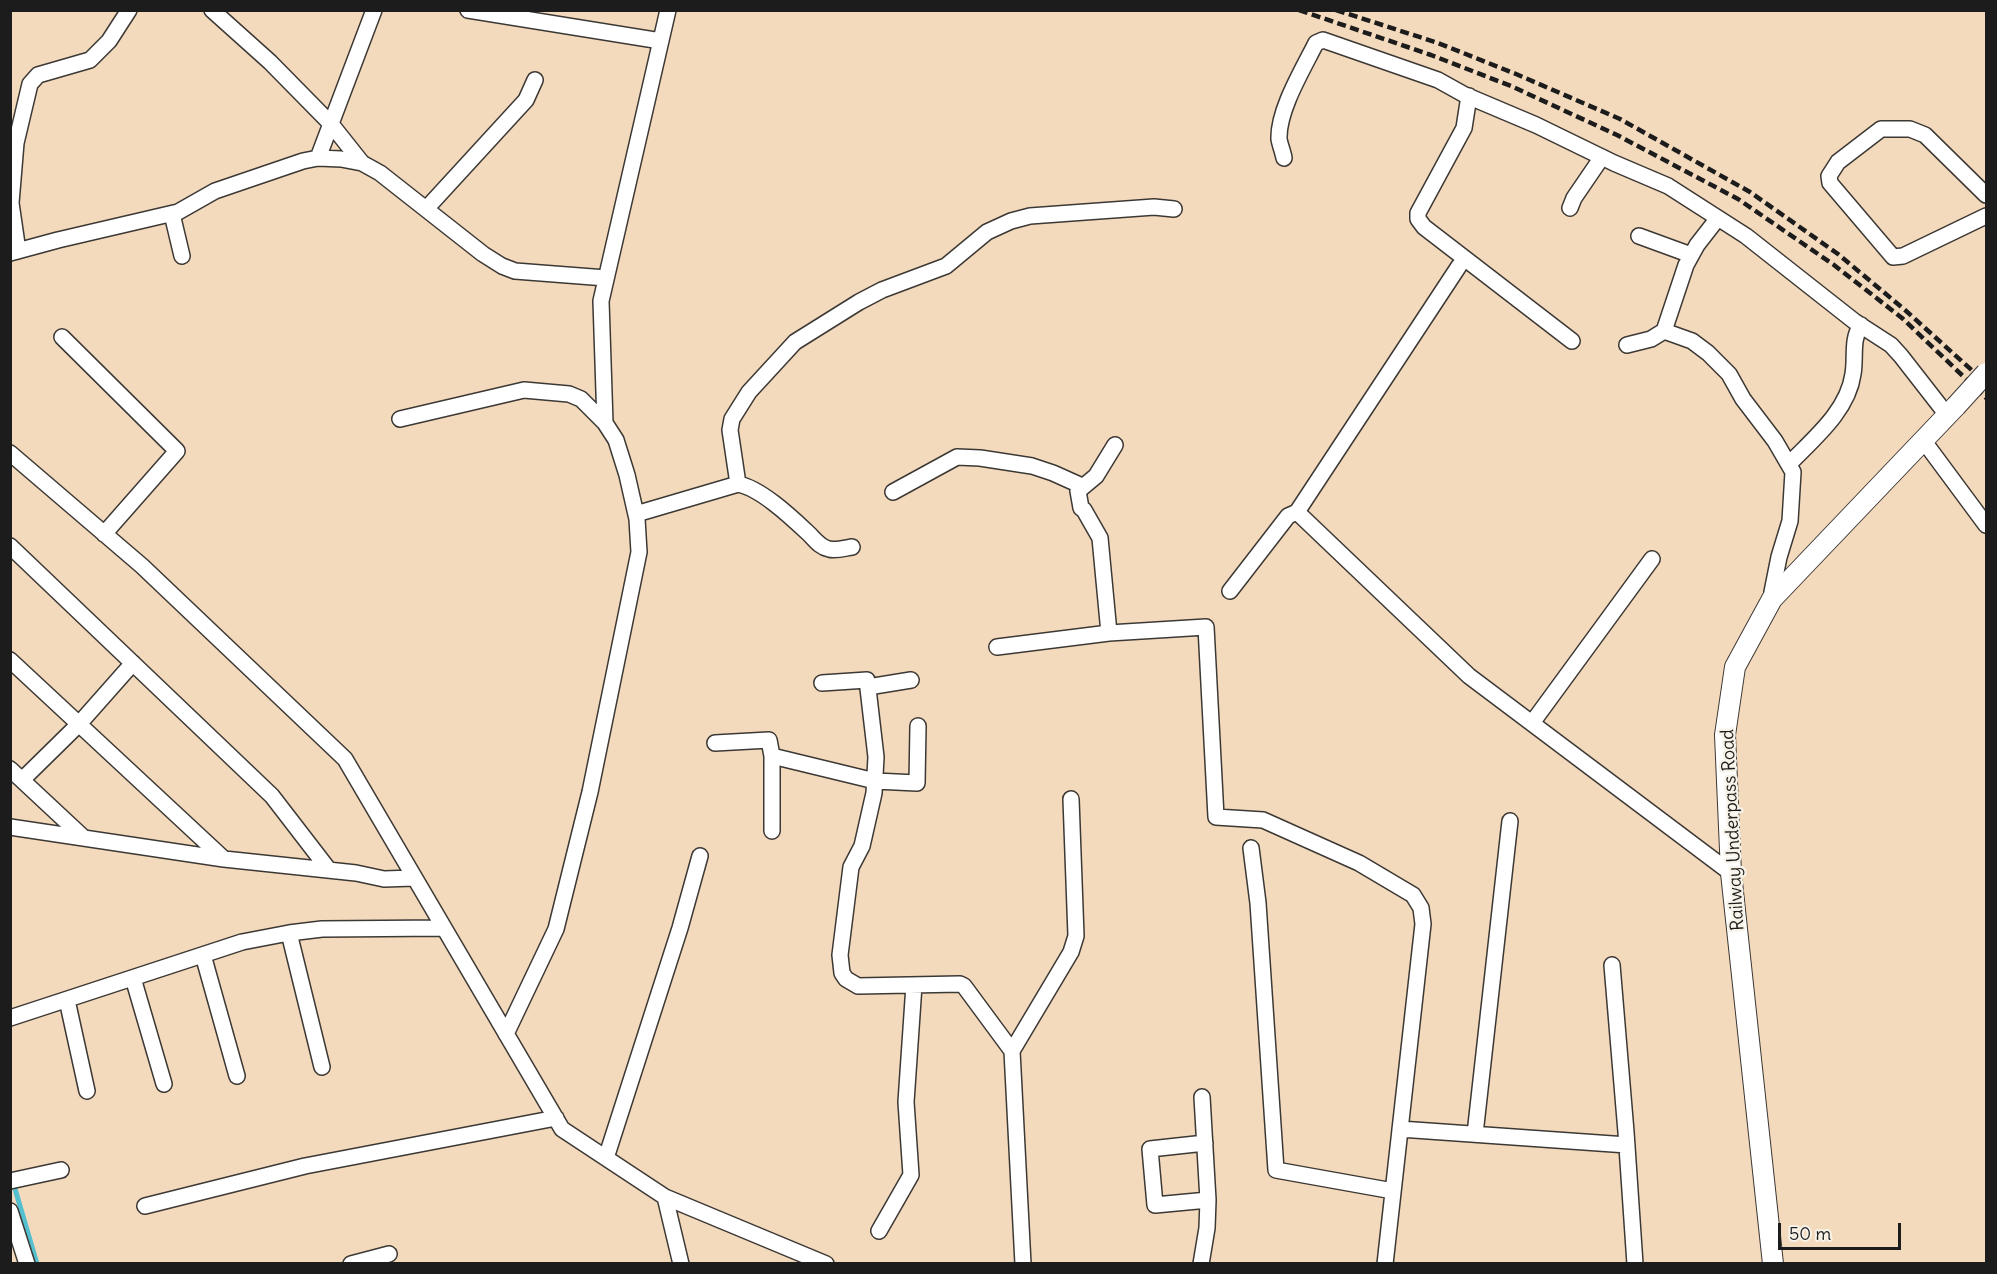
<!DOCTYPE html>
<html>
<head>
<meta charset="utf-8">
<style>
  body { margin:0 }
  #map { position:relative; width:1997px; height:1274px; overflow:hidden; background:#f4dabd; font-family:Delius,sans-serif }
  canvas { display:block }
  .frame { position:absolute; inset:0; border:12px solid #1c1c1c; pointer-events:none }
  .scale { position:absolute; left:1778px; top:1223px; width:123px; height:27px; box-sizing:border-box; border:3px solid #1c1c1c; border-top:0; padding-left:8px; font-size:18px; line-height:21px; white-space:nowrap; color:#1c1c1c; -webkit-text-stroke:4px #f7f3e8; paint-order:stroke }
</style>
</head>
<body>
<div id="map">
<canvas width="1997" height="1274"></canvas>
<div class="frame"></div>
<div class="scale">50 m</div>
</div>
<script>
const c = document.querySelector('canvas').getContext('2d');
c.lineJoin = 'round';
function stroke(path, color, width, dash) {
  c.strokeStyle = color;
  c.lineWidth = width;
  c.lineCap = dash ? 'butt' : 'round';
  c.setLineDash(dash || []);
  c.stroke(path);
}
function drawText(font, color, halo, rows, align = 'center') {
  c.font = font + ' Delius,sans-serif';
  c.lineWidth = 4.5;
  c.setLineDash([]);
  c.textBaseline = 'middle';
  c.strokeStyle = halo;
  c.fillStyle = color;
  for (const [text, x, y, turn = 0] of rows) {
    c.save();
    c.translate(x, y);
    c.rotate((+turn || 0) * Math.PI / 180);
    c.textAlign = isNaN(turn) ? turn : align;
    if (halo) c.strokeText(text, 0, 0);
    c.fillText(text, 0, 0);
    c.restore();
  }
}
stroke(new Path2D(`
  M13,1182L37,1264`), '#54bfcf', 5);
const street = new Path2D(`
  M212,10L270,62L331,124L362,163
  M468,10L661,41
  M1469,96L1464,128L1418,213V219L1424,227L1572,341
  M318,158L374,10
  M1284,158C1283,152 1280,145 1279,139C1278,110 1303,69 1316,43L1323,40L1438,80L1465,95L1536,125L1614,163L1668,186L1746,236L1854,321L1891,345L1901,356L1947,415
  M1986,195L1925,135L1910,129H1881L1838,162L1829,176L1830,183L1893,257L1903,256L1986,216
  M1570,208L1574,198L1602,157
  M426,209L526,100L535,80
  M172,214L182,256
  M1639,236L1691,255
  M18,251L11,203L16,143L30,84L38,75L90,60L109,41L129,10
  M10,253L58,240L178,212L215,191L303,161L318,158L341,159L362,163L380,173L483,254L502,266L515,271L606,278
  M1664,331L1692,341L1708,353L1729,374L1743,399L1775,441L1793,472L1790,521L1779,557L1772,592L1775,595
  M62,337L177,451L104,534
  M1627,345L1651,339L1664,331L1686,265L1697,245L1718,218
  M400,419L524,390L569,394L581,399L605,423L616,440L627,475L637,519L639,552L590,792L556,929L506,1034
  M605,423L601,301L668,10
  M1923,440L1986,525
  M10,453L142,566L345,759L562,1129L665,1197L826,1264
  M1789,464C1813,439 1848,411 1853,374C1856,357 1851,340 1861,325
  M738,484L730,430L732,419L749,392L795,342L859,302L882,290L946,266L987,232L1011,221L1030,216L1154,207L1174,209
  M893,492L957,457L980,458L1032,466L1053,473L1082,486
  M1297,512L1469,676L1731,873
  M636,514L738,484C760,488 790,516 807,532C814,538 819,547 829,549C836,551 845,548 852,547
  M10,546L272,796L329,870
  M1230,591L1288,516L1297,512L1459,266
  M1109,633L1100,538L1084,510L1081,508L1078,491L1096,476L1115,445
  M997,647L1109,633L1206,627L1216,817L1263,820L1359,863L1413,895L1421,908L1423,924L1385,1264
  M10,660L224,859
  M822,683L867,680L876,757L874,793L862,846L851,867L840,955L842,973L846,979L858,986L960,984L964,986L1012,1051L1023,1264
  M868,687L911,680
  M1532,723L1652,559
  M715,743L769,740L772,756V831
  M772,756L875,781L917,783L918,726
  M10,769L84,838
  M22,780L79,724L133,663
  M10,827L224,859L356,873L384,879L414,878
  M1251,848L1258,903L1276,1170L1393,1191
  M289,933L322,1067
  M203,955L237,1076
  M1612,965L1626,1132L1635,1264
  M133,978L164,1084
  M67,1000L87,1091
  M10,1018L242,942L289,933L322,929L444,928
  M1012,1051L1071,952L1076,936L1071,799
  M1400,1129L1627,1145
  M1475,1134L1510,821
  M1205,1143L1150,1149L1155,1205L1208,1200
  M606,1158L680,928L700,856
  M10,1181L61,1170
  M665,1197L681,1264
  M145,1206L305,1166L556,1118
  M10,1211L27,1264
  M879,1231L911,1175L906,1102L914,985
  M351,1264L389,1254
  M1201,1264L1207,1228L1208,1200L1202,1097`);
const secondary = new Path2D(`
  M1773,1264L1731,873L1725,735L1735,667L1772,599L1956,406`);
stroke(street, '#3c3834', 18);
stroke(secondary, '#3c3834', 22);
stroke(street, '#fff', 15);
stroke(secondary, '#fff', 20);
stroke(new Path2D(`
  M1299,10L1431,55L1511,86L1617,135L1738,199L1834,265L1902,318L1986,398
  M1336,10L1438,43L1516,74L1620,119L1750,192L1838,254L1905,310L1986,383`), '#1c1c1c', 4.5, [9, 4.5]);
const secondaryBridge = new Path2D(`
  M1956,406L1986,373`);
stroke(secondaryBridge, '#3c3834', 22, []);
stroke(secondaryBridge, '#fff', 20);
drawText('18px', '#1c1c1c', '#f7f3e8', [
  ["Railway Underpass Road",1733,830,-93]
]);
</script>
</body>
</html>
